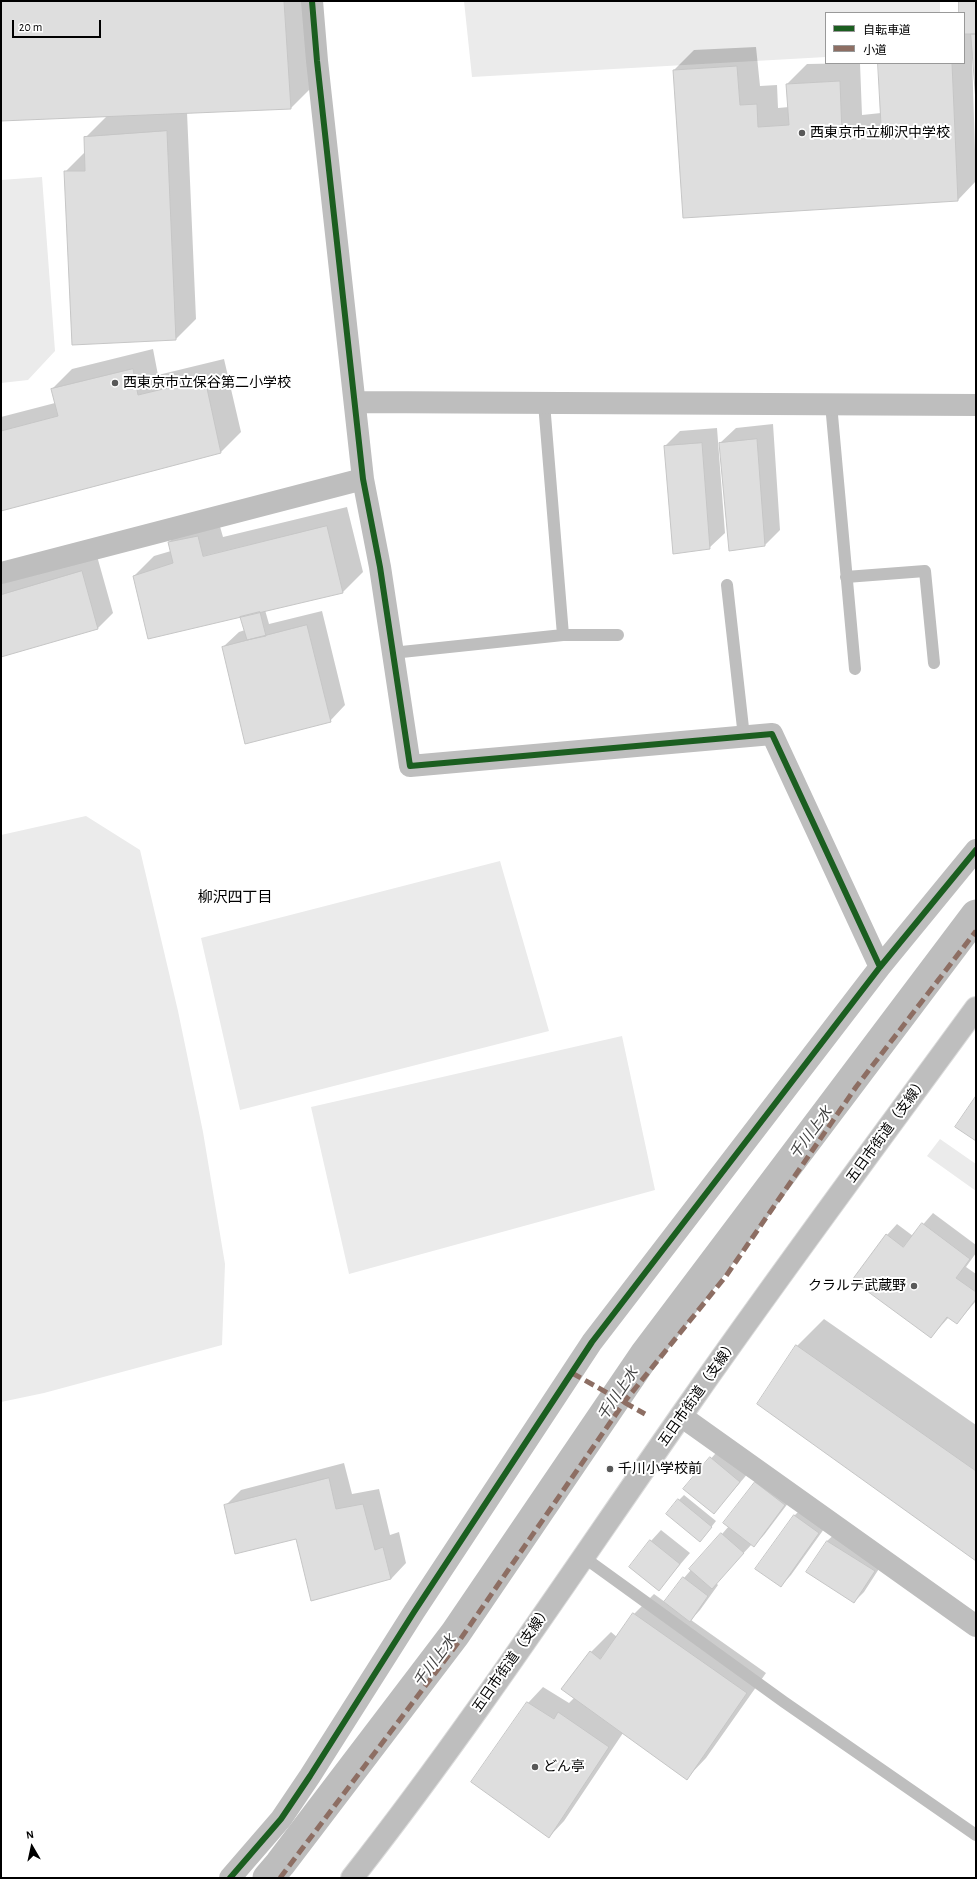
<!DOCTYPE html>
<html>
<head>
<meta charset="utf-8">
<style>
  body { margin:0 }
  #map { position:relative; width:977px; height:1879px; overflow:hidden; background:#fff; font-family:"Alegreya Sans","Noto Sans JP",sans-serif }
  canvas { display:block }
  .frame { position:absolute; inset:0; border:2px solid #000; pointer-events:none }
  .legend { position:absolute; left:825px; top:12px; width:140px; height:52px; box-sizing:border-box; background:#fff; border:1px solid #999; margin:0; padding:5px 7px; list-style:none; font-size:12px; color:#000 }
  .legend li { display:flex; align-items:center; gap:8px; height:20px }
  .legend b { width:20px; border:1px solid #999 }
  .north { position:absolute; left:12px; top:1827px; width:40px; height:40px; -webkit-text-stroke:3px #fff; paint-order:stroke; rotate:351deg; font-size:11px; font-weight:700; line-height:16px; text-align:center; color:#000 }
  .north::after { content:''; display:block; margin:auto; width:14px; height:18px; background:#000; clip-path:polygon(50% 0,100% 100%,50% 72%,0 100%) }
  .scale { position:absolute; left:12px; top:20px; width:89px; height:18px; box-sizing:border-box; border:2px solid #000; border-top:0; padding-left:5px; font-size:12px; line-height:14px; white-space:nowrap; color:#000; -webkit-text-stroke:3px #fff; paint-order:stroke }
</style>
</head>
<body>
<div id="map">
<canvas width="977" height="1879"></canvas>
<div class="frame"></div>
<ul class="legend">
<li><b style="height:5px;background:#1b5e20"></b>自転車道</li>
<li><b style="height:5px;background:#8d6e63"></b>小道</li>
</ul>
<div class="north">N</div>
<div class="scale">20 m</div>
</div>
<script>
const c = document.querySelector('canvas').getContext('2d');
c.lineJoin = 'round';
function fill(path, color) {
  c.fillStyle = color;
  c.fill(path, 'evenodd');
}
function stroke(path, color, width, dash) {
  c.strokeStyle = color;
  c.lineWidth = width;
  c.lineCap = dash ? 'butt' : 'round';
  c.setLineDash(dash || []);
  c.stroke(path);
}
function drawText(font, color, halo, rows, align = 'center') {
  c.font = font + ' "Alegreya Sans","Noto Sans JP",sans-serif';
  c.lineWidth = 4;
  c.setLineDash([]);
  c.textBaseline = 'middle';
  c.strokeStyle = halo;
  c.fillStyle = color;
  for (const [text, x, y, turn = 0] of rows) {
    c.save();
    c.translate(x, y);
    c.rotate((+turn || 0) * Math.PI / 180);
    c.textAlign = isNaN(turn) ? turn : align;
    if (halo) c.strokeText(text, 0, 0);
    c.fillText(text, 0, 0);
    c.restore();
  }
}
fill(new Path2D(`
  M464,1H940V13H826V57L472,77Z
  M42,177L55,351L28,380L1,383V180Z
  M86,816L140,850L178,1011L203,1132L225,1264L222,1345L44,1393L1,1402V835Z
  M500,861L549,1031L240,1110L201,938Z
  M622,1036L655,1190L349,1274L311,1107Z
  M940,1139L976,1164V1191L927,1156Z`), '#ebebeb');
fill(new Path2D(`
  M1,1H305L311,88L291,108L187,112L196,319L176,339L65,172L85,152V138L107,116L1,120Z
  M960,1H976V88L974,56H972L976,181L958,200L684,217L674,70L694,50L756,47L760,86L777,85L778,108L789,107L787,84L807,64L860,63L862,115L881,113L879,63H964V13H960Z
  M153,349L158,375L224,359L241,432L221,452L1,510V417L55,403L52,389L72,369Z
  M773,424L780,530L765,545L720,443L736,428Z
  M717,428L725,533L709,548L665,446L680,431Z
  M347,507L363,572L343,592L265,610L269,624L322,611L345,705L330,721L223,647L239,632L245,630L241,616L134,576L154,556L171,551L169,542L189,522L217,516L223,537Z
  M97,556L113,613L98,628L1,656V584Z
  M933,1213L976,1245V1253L966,1267L976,1274V1301L957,1323L949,1317L931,1337L887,1235L897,1224L913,1236Z
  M824,1319L976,1425V1559L797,1346Z
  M721,1447L750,1471L714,1513L685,1489Z
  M344,1463L352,1494L379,1489L390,1535L399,1532L406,1563L391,1579L225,1506L241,1490Z
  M756,1482L795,1494L764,1535L754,1545L752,1544L716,1583L718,1585L700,1610L691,1620L766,1673L706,1758L687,1778L623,1733L564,1821L549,1837L528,1703L543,1687L569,1703L574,1698L591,1652L611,1632L617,1637L634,1614L654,1594L665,1602L684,1578L729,1526Z
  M684,1495L716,1521L705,1535L679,1500Z
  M805,1505L829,1522L791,1575L781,1586L794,1516Z
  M661,1530L690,1553L659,1589L651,1541Z
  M838,1531L884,1561L864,1592L854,1602L827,1541Z`), '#0003');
stroke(new Path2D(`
  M268,1878L280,1864L455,1634L646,1353L976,915`), '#bdbdbd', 31);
const building = new Path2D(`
  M1,1H284L291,109L1,121Z
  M959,1H976V34H964V13H959Z
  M971,34H976V101Z
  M878,63H952L958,201L683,218L673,70L737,66L740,105L757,104L758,127L789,125L786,84L840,81L842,134L881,132Z
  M167,131L176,340L72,345L64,171H85L84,137Z
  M133,369L138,395L205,379L221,453L1,511V431L58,416L51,389Z
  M757,439L765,546L729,551L719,443Z
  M702,443L710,549L673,554L664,446Z
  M327,526L343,593L148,639L133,576L173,563L168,542L198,536L203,556Z
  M82,571L98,629L1,657V595Z
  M260,612L266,636L247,640L240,617Z
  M307,625L331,722L245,744L222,647Z
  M976,1096V1141L955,1127Z
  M922,1223L970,1259L956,1278L976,1292V1299L957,1324L947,1317L931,1338L852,1280L886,1234L903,1247Z
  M796,1345L976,1471V1561L757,1404Z
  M710,1457L740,1482L714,1514L683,1489Z
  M329,1478L336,1509L363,1504L375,1550L383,1547L391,1579L311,1601L296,1539L235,1554L224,1505Z
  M755,1482L785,1505L754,1547L723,1523Z
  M678,1499L712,1527L700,1542L666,1514Z
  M794,1515L819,1533L781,1587L755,1569Z
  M721,1533L744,1553L712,1589L689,1569Z
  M650,1540L680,1564L659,1591L629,1567Z
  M827,1541L875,1571L854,1603L806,1572Z
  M683,1577L708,1596L690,1622L664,1602Z
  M633,1613L747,1693L687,1780L561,1689L590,1651L600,1659Z
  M527,1702L554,1719L558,1712L609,1747L549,1838L471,1782Z`);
fill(building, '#dedede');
stroke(building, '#c6c6c6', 1);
const primary = new Path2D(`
  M352,1878C473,1724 580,1560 692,1400C784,1268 881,1138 976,1008`);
stroke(primary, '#dbdbdb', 24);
stroke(new Path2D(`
  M544,403L563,635
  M831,404L855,669
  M846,577L925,571L934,663
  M727,585L744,737
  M392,653L563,635H618
  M582,1556L784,1702L976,1835`), '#bebebe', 12);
stroke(new Path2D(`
  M312,1L317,61L363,479L380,567L410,766L772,734L880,967
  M355,402L976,405
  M1,573L363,479
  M681,1416L976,1626
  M230,1878L281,1819L310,1776L414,1612L592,1342L880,967L976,850`), '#bebebe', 22);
stroke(primary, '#bebebe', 22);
stroke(new Path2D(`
  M572,1373L645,1414
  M280,1878L457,1644L625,1401L726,1276L856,1087L976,931`), '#8d6e63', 5, [10, 5]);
stroke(new Path2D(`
  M312,1L317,61L363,479L380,567L410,766L772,734L880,967
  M230,1878L281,1819L310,1776L414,1612L592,1342L880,967L976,850`), '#1b5e20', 6);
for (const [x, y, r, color] of [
  [802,133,4,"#595959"],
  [115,383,4,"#595959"],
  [914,1286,4,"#595959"],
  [610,1469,4,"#595959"],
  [535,1767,4,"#595959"]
]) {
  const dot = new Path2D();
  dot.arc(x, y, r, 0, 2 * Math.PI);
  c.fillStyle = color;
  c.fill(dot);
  stroke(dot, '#fff', 1.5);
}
drawText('14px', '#000', '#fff', [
  ["西東京市立柳沢中学校",810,133],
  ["西東京市立保谷第二小学校",123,383],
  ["クラルテ武蔵野",906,1286,"right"],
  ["千川小学校前",618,1469],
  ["どん亭",543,1767]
], 'left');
drawText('14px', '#000', '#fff', [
  ["五日市街道（支線）",887,1130,-54],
  ["五日市街道（支線）",698,1393,-55],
  ["五日市街道（支線）",512,1659,-55]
]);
drawText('15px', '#000', '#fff', [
  ["柳沢四丁目",235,897]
]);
drawText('italic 15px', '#424242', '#fff', [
  ["千川上水",811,1133,-53],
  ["千川上水",618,1394,-56],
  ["千川上水",435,1661,-53]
]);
</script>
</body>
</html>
